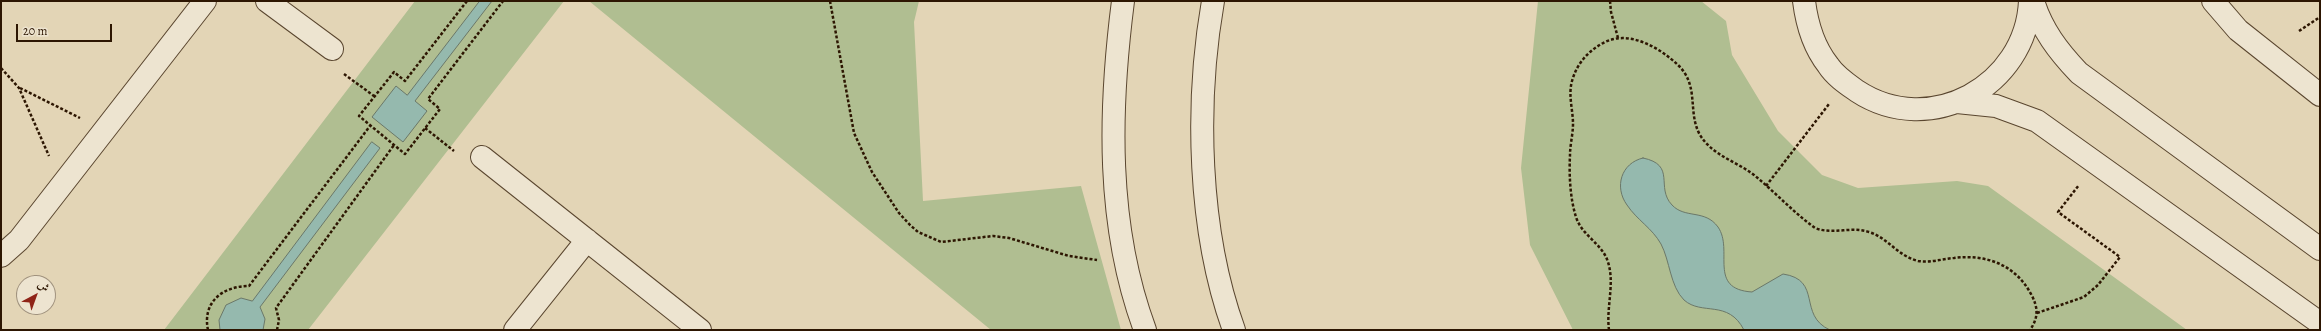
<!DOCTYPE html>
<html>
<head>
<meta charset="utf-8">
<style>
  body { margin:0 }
  #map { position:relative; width:2321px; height:331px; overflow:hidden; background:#e3d5b6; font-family:Alegreya,Amiri,serif }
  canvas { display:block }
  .frame { position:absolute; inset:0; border:2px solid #2d1602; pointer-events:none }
  .north { position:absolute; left:16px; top:275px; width:40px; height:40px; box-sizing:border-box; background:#ede4d0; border:1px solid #a0927e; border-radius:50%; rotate:41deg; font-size:11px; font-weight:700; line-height:16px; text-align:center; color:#2d1602 }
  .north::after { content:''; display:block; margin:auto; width:14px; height:18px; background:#8f2418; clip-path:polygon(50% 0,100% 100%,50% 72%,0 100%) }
  .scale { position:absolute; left:16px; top:24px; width:96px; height:18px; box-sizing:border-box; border:2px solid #2d1602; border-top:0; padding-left:5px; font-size:12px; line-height:14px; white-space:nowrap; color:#2d1602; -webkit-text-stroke:3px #ede4d0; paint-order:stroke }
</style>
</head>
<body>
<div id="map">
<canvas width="2321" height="331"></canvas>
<div class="frame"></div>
<div class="north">ش</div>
<div class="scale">20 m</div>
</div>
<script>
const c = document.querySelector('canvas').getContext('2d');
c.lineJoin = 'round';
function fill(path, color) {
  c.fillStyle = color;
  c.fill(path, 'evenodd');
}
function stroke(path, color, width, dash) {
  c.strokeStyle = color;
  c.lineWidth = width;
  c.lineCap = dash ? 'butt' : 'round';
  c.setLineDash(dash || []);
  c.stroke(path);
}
fill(new Path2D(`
  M415,1H564L308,330H164Z
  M589,1H919L914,22L923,201L1081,186L1121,330H991Z
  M1538,1H1701L1726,21L1732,55L1778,131L1822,175L1858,188L1957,181L1988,186L2187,330H1573L1530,245L1521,168Z`), '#b0be91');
const water = new Path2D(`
  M480,1H492L415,101L427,111L403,142L372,117L396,86L407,95Z
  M372,142L380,148L260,307L265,319L263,330H220L219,320L226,305L241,298L252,301Z
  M1643,158C1677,165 1655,187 1672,205C1685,219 1705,209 1718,227C1734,250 1707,289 1752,292L1783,274C1823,280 1797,315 1830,330H1744C1728,299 1702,316 1684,300C1670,286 1670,261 1661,244C1652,228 1637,220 1627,205C1614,187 1621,163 1643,158Z`);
fill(water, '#95b9ae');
stroke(water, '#6b7869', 1);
const minor = new Path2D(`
  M267,1L332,49
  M1123,1C1109,110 1106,225 1145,330
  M1213,1C1195,104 1198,231 1234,330
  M1804,1C1807,25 1813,46 1828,65C1835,76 1847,84 1857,91C1930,139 2026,86 2030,1
  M2033,1C2042,30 2058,51 2079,73L2320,249
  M2213,1L2238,30L2320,95
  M1957,102L1996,106L2037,121L2320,323
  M482,157L700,330
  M1,256L19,240L205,1
  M515,330L587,240`);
stroke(minor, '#5a462f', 24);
stroke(new Path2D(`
  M467,1L405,81L394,72L359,116L405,154L440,109L428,99L503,1
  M830,1L854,133L872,172L899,213L910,225L918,232L941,242L993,236L1009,238L1069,256L1097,260
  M1610,1L1611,12L1618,38
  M2299,31L2320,17
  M1,68L19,88L49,156
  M344,74L374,96
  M20,88L80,118
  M425,128L454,151
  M1766,186L1829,104
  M2037,313L2084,297L2098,285L2120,257L2058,212L2079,185
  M208,330C202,302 223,286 249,286L370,126
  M277,330L279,320L276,308L394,145
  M1609,330C1606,307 1615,284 1608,262C1602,243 1582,236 1576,217C1570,198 1569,175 1570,155C1570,145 1573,134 1573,124C1573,110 1568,95 1572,81C1577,63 1589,50 1605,42C1630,30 1660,48 1678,65C1700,86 1687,112 1700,135C1713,156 1736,161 1754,175C1775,192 1793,212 1815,228C1833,235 1851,226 1869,232C1888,238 1898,256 1918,261C1930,263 1942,259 1954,258C1985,254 2015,264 2031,294C2038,307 2039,317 2030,330`), '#2d1602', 2.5, [3, 2]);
stroke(minor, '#ede4d0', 22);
</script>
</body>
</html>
